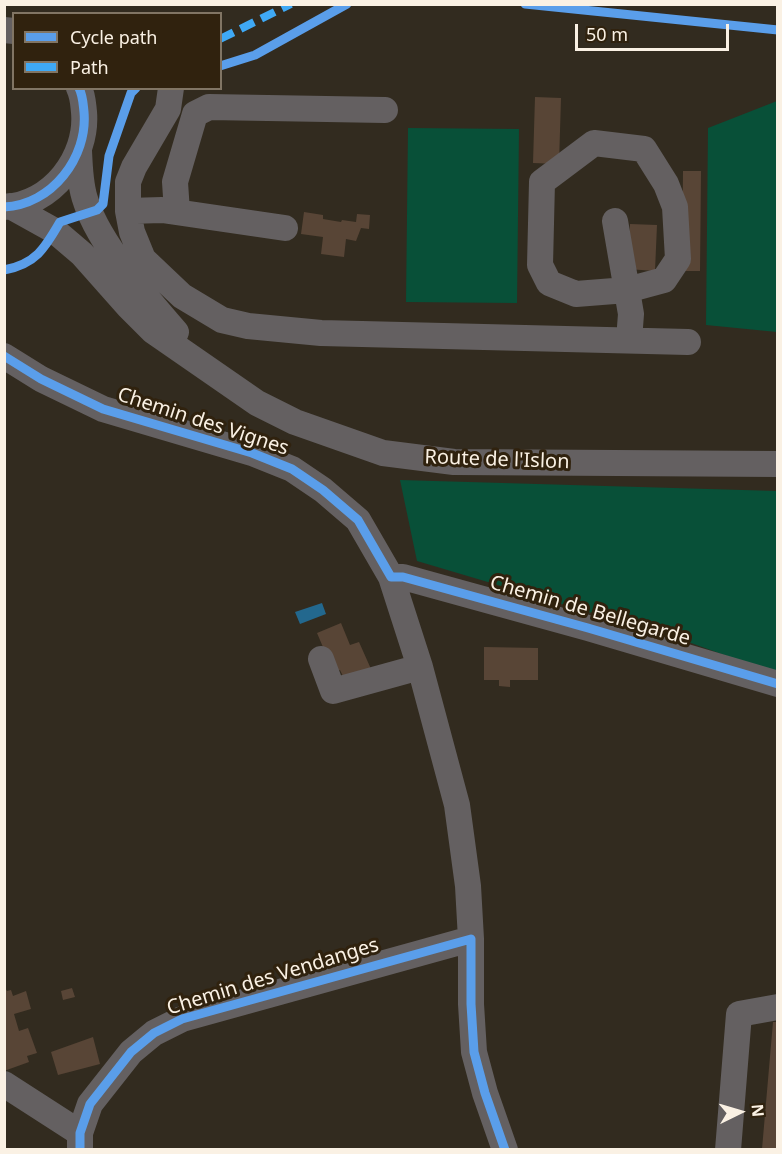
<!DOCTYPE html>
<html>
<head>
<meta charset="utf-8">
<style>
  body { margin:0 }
  #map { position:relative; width:782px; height:1154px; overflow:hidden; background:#322b1f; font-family:"Noto Sans",sans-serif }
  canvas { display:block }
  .frame { position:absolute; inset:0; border:6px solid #faf1e4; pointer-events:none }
  .legend { position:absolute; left:12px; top:12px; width:210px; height:78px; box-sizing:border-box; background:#30220e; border:2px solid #817564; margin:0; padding:8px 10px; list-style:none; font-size:18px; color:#faf1e4 }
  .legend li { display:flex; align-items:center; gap:12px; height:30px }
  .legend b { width:30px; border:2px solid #817564 }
  .north { position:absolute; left:710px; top:1082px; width:60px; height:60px; -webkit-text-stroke:4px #30220e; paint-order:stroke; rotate:85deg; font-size:16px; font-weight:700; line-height:24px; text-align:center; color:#faf1e4 }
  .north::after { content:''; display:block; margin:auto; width:21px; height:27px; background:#faf1e4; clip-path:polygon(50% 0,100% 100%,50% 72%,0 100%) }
  .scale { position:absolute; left:575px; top:24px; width:154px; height:27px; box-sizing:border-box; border:3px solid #faf1e4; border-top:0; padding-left:8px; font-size:18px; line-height:21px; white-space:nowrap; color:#faf1e4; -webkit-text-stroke:4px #30220e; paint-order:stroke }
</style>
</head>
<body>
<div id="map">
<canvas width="782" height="1154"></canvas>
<div class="frame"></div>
<ul class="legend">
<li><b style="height:8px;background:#5a9eea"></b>Cycle path</li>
<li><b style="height:8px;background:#3fa9f5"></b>Path</li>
</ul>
<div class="north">N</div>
<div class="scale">50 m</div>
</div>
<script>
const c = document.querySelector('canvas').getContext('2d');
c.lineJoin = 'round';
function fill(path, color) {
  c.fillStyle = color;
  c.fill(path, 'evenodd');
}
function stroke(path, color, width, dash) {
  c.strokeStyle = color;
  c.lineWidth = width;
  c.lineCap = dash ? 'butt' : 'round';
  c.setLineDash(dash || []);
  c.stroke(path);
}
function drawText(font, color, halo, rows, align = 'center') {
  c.font = font + ' "Noto Sans",sans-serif';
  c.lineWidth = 6;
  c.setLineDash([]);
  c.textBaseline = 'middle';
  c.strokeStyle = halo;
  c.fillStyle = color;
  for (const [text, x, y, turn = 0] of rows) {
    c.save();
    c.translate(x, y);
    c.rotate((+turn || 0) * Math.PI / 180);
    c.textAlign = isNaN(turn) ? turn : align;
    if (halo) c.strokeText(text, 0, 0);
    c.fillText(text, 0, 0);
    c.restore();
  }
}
fill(new Path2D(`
  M777,101V332L706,325L708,128Z
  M408,128L519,129L517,303L406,302Z
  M400,480L777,491V674L680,639L417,561Z`), '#085038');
fill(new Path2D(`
  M322,603L326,614L300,624L295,612Z`), '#23688e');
fill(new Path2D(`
  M535,97L561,98L559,164L533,163Z
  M683,171H701L700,271H682Z
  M304,212L323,215V219L341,222L342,220L356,222L357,214L370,215L369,229L361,228L356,241L346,239L344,257L321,254L323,237L301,234Z
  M630,224L657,225L655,271L628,269Z
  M341,623L350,645L359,642L371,669L345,680L340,670L334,673L317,633Z
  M484,647L538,648V680H510V687L499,686V680H484Z
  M4,986L7,991L11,990L13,996L26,991L31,1009L14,1014L19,1031L28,1028L37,1053L27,1056L29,1062L4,1071Z
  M72,988L75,997L63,1000L61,991Z
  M773,1022H777V1149H762Z
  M93,1037L100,1064L58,1075L51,1052Z`), '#584536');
stroke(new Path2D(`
  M4,30L14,31
  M171,88L168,109L134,167L128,182V211L132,232L143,259L182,296L222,320L248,326L321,333L688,342
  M594,143L644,149L666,184L675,207L678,259L664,280L627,290L576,294L549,283L540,265L542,182Z
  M79,151C80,168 80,186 86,202C99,243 147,299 176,332
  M10,206L55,231L82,254L129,307L153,331L257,403L295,422L383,453L454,462L778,464
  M4,207C52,205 88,157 84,112C83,103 83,96 79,88
  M128,211L162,210L285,228
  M177,212L175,182L195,114L209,107L385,110
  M615,221L631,314L629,340
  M4,356L41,379L103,409L252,453L292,469L323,490L358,520L391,577L420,667L457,805L468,886L471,939V1004L474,1052L485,1093L505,1150
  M391,577H403L588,628L778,684
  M321,659L333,691L420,667
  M4,1084L80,1133
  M80,1150V1133L90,1104L131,1052L154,1033L182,1019L471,939
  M728,1150L739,1014L778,1007`), '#646061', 26);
stroke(new Path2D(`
  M220,39L291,4`), '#3fa9f5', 8, [15, 8]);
stroke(new Path2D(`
  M525,4L778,30
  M220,66L255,55L347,4
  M4,207C52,205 88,157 84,112C83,103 83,96 79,88
  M4,270C36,264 45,248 60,222L97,210L103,204L109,156L131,93L136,88
  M4,356L41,379L103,409L252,453L292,469L323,490L358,520L391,577H403L588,628L778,684
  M80,1150V1133L90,1104L131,1052L154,1033L182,1019L471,939V1004L474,1052L485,1093L505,1150`), '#5a9eea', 9);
drawText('20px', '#faf1e4', '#30220e', [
  ["Chemin des Vignes",203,422,18],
  ["Route de l'Islon",497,460,2],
  ["Chemin de Bellegarde",590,611,16],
  ["Chemin des Vendanges",273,977,-17]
]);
</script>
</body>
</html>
